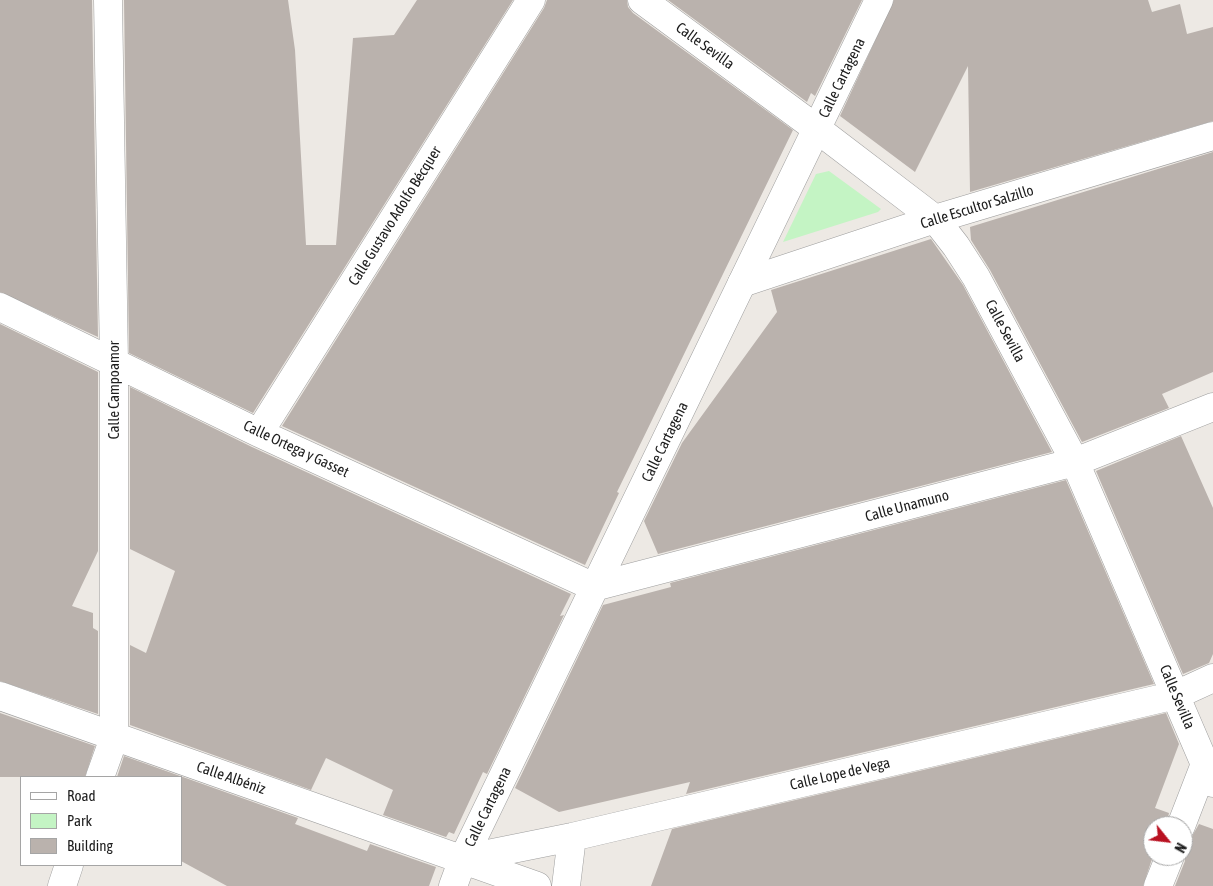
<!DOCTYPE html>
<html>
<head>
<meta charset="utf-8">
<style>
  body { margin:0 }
  #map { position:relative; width:1213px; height:886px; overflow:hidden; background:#ede9e4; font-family:"Asap Condensed",sans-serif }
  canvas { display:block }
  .legend { position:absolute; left:20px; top:776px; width:162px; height:90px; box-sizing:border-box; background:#fff; border:1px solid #a5a5a5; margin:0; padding:6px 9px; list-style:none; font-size:15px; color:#1d1d1d }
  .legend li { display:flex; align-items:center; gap:10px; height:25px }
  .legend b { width:25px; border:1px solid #a5a5a5 }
  .north { position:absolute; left:1143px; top:816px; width:50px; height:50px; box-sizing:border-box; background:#fff; border:1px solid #a5a5a5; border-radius:50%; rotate:119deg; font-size:14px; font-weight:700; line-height:20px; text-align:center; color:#1d1d1d }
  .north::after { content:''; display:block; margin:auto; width:18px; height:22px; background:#b91121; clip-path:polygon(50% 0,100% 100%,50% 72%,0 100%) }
</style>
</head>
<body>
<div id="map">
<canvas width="1213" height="886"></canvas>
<ul class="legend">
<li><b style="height:6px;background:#fff"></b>Road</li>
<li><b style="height:14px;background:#c4f4c4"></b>Park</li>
<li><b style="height:14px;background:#bab2ad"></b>Building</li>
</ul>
<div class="north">N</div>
</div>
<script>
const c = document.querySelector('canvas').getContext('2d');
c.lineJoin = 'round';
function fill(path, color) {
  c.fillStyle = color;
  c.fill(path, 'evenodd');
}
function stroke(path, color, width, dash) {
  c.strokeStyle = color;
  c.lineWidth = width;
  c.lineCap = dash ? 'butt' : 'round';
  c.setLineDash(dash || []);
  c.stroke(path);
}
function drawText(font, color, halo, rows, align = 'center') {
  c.font = font + ' "Asap Condensed",sans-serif';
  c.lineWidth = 4.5;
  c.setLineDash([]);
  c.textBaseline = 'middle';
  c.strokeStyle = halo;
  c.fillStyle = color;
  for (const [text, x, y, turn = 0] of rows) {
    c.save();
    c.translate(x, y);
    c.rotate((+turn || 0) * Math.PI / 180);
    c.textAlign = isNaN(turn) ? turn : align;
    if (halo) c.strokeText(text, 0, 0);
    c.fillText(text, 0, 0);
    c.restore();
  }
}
fill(new Path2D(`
  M829,171L881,209L878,212L783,242L816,174Z`), '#c4f4c4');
fill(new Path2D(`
  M0,0H92L98,337L0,292Z
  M124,0H288L295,50L306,245H336L353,38L394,35L417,0H513L253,413L129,353Z
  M547,0H627L628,7L633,13L793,130L617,492L619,493L585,565L282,426L544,8Z
  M668,0H862L815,96L811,93L807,102Z
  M894,0H1148L1152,12L1180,4L1187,34L1213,27V121L970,192L968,66L915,172L840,116Z
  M1213,152V372L1162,394L1169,408L1082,442L990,270L971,240L970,227Z
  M931,239L963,285L1052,452L658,554L644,521L682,443L777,312L771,290Z
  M0,324L98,372V551L72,606L93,613V628L98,631V714L0,681Z
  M130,387L252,447L571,594L560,616L564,615L487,774L483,772L454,834L449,832L446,837L383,815L393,790L326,758L311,790L130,725V645L146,653L175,571L130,549Z
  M1181,436L1213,508V654L1209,663L1183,674L1096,471Z
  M1066,480L1154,684L686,794L690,782L559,812L515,788L603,605L671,587L670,583Z
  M0,713L95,746L85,777H0Z
  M1166,713L1179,744L1155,808L1169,813L1166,826H1153V856L1143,886H651L672,829Z
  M124,756L298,818L295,824L367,851L370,844L436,867L429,886H227L181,861V777H117Z
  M1199,824L1213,829V886H1175L1185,861L1183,841L1191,838Z`), '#bab2ad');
const pedestrian = new Path2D(`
  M742,283L935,219`);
const minor = new Path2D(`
  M642,0L817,129L935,219L956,246L976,277L1075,462L1213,783
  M935,219L1213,136
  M0,307L259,433L594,587L1075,462L1213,407
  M259,433L531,0
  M0,696L537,886
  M100,777L114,738V362L108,0
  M1181,826L1205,764
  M463,859L572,837L1176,695L1213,678
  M62,886L69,865
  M453,886L463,859L879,0
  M566,886L572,837
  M1158,886L1170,856`);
stroke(pedestrian, '#9e9e9e', 29);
stroke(minor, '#9e9e9e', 29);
stroke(pedestrian, '#fff', 28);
stroke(minor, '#fff', 28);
drawText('15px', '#1d1d1d', '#fff', [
  ["Calle Sevilla",705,46,36],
  ["Calle Cartagena",842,78,-64],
  ["Calle Escultor Salzillo",977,207,-17],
  ["Calle Gustavo Adolfo Bécquer",395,216,-58],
  ["Calle Sevilla",1005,331,62],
  ["Calle Campoamor",114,390,-90],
  ["Calle Cartagena",665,442,-64],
  ["Calle Ortega y Gasset",296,449,25],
  ["Calle Unamuno",907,506,-15],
  ["Calle Sevilla",1177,697,67],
  ["Calle Lope de Vega",840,774,-13],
  ["Calle Albéniz",231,778,19],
  ["Calle Cartagena",488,807,-64]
]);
</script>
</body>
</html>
